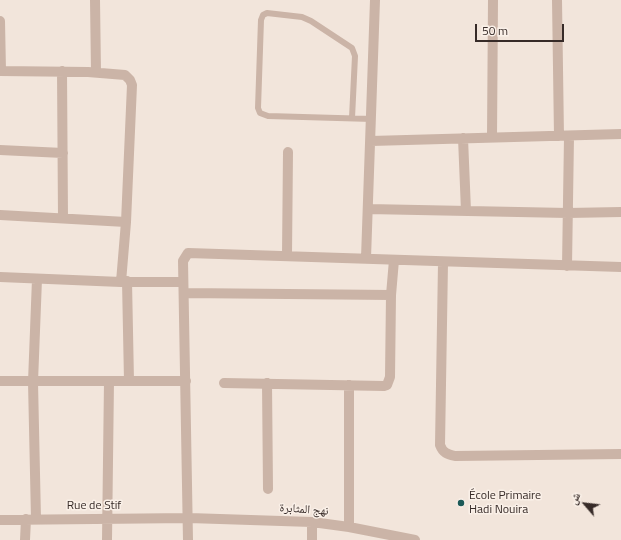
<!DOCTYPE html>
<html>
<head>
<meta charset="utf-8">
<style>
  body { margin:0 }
  #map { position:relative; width:621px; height:540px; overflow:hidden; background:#f2e5db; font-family:"Titillium Web","Noto Naskh Arabic",sans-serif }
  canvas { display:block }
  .north { position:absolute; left:565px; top:484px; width:40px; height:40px; -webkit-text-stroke:3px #faf0e8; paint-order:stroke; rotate:298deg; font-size:11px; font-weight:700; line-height:16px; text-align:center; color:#372b28 }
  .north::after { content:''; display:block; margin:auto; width:14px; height:18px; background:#372b28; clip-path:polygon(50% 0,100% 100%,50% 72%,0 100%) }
  .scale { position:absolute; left:475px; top:24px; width:89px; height:18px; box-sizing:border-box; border:2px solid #372b28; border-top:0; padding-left:5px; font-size:12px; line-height:14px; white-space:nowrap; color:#372b28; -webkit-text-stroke:3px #faf0e8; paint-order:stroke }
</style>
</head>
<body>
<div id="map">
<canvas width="621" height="540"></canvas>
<div class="north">ش</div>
<div class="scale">50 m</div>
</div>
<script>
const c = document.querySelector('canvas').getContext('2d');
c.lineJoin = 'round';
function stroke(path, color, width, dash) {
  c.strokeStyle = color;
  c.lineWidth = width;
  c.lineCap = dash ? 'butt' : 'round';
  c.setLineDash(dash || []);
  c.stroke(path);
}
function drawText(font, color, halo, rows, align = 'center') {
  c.font = font + ' "Titillium Web","Noto Naskh Arabic",sans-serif';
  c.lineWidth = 3;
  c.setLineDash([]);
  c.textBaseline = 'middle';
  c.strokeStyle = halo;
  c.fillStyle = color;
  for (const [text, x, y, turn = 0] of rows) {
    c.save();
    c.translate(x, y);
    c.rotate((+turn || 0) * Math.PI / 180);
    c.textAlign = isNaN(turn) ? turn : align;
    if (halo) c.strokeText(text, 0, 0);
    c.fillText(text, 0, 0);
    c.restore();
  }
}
stroke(new Path2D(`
  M352,118L355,56L352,48L311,21L302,17L267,13L263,15L261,20L258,108L260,113L268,116L372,119`), '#cbb4a7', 6);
stroke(new Path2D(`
  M95,0L96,72
  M557,0L559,136
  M0,21L1,71
  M0,71L88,72L125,75L130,80L132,85L126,222L121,282
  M62,71L63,218
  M492,137L493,0
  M463,138L466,211
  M371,141L621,134
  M0,150L63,153
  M368,209L568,213L621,212
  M0,215L126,222
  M287,255L288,152
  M366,258L375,0
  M443,263L440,445C443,453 447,454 455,456L621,454
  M567,266L569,137
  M0,277L121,282H183
  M127,281L129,381
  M184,293L391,295
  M0,381H186
  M224,383L384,386L387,385L390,377L391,295L394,260
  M267,383L268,489
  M349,385V527
  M36,519L33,382L37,279
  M0,520L189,518L312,522L349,527L415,540
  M25,540L26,519
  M107,540L109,381
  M188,540L183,261L188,253L621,267
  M312,540V522`), '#cbb4a7', 10);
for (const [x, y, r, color] of [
  [461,503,4,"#1c5957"]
]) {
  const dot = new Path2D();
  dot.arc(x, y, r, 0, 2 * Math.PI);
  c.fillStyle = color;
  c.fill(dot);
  stroke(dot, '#faf0e8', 1.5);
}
drawText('12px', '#372b28', '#faf0e8', [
  ["École Primaire",469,496],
  ["Hadi Nouira",469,510]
], 'left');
drawText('12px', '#372b28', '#faf0e8', [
  ["Rue de Stif",94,506],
  ["نهج المثابرة",304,510,4]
]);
</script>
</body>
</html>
